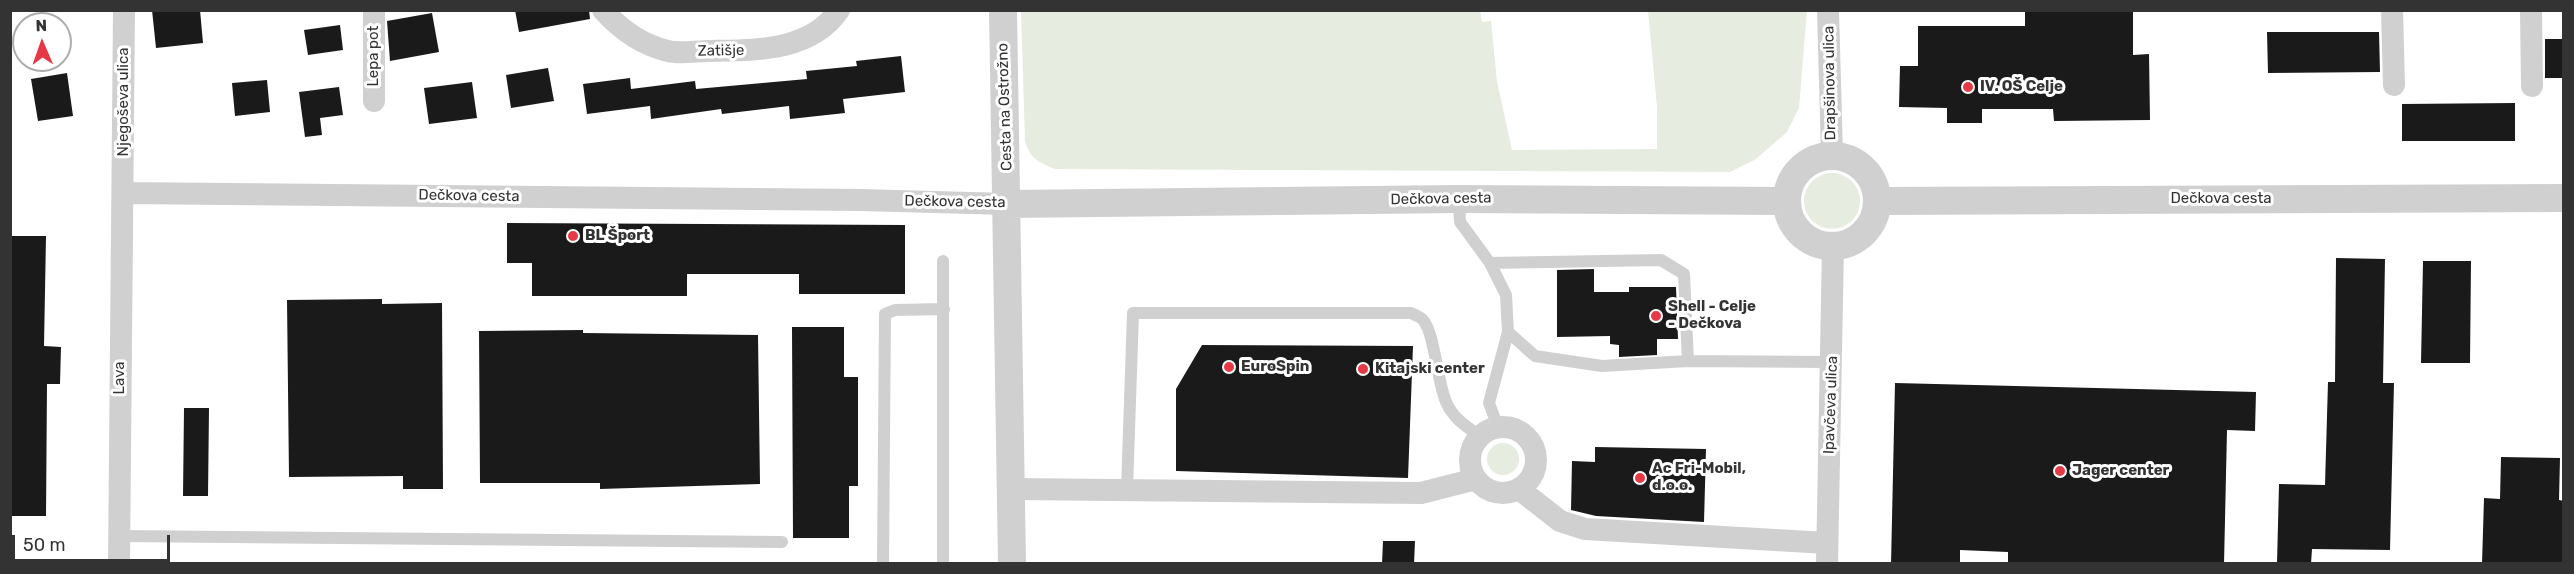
<!DOCTYPE html>
<html>
<head>
<meta charset="utf-8">
<style>
  body { margin:0 }
  #map { position:relative; width:2574px; height:574px; overflow:hidden; background:#fff; font-family:Rubik,sans-serif }
  canvas { display:block }
  .frame { position:absolute; inset:0; border:12px solid #333; pointer-events:none }
  .north { position:absolute; left:12px; top:12px; width:60px; height:60px; box-sizing:border-box; background:#fff; border:2px solid #adadad; border-radius:50%; rotate:358deg; font-size:16px; font-weight:700; line-height:24px; text-align:center; color:#333 }
  .north::after { content:''; display:block; margin:auto; width:21px; height:27px; background:#e63946; clip-path:polygon(50% 0,100% 100%,50% 72%,0 100%) }
  .scale { position:absolute; left:12px; top:535px; width:158px; height:27px; box-sizing:border-box; border:3px solid #333; border-top:0; padding-left:8px; font-size:18px; line-height:21px; white-space:nowrap; color:#333; -webkit-text-stroke:4px #fff; paint-order:stroke }
</style>
</head>
<body>
<div id="map">
<canvas width="2574" height="574"></canvas>
<div class="frame"></div>
<div class="north">N</div>
<div class="scale">50 m</div>
</div>
<script>
const c = document.querySelector('canvas').getContext('2d');
c.lineJoin = 'round';
function fill(path, color) {
  c.fillStyle = color;
  c.fill(path, 'evenodd');
}
function stroke(path, color, width, dash) {
  c.strokeStyle = color;
  c.lineWidth = width;
  c.lineCap = dash ? 'butt' : 'round';
  c.setLineDash(dash || []);
  c.stroke(path);
}
function drawText(font, color, halo, rows, align = 'center') {
  c.font = font + ' Rubik,sans-serif';
  c.lineWidth = 6;
  c.setLineDash([]);
  c.textBaseline = 'middle';
  c.strokeStyle = halo;
  c.fillStyle = color;
  for (const [text, x, y, turn = 0] of rows) {
    c.save();
    c.translate(x, y);
    c.rotate((+turn || 0) * Math.PI / 180);
    c.textAlign = isNaN(turn) ? turn : align;
    if (halo) c.strokeText(text, 0, 0);
    c.fillText(text, 0, 0);
    c.restore();
  }
}
fill(new Path2D(`
  M1807,10L1799,108L1787,132L1756,159L1730,172L1055,169C1038,162 1029,158 1025,140L1021,11H1480L1482,22L1491,21L1497,82L1512,150L1657,149V107L1648,11Z
  M1804 201a28 28 0 1 1 56 0a28 28 0 1 1-56 0Z
  M1487 459a16 16 0 1 1 32 0a16 16 0 1 1-32 0Z`), '#e6ecdf');
fill(new Path2D(`
  M152,10H200L203,43L156,48Z
  M515,10H589L590,19L519,32Z
  M2025,10H2133V55L2149,54L2150,120L2054,121L2053,109H1982V123H1947V108L1899,107L1900,66H1918V26H2025Z
  M432,13L439,52L390,61L387,21Z
  M340,25L343,50L308,55L304,30Z
  M2267,32H2379L2380,72L2268,73Z
  M2545,39H2564V78H2545Z
  M901,56L905,92L843,99L845,113L790,119L789,106L722,114L721,109L651,119L650,106L587,114L583,84L630,78L631,89L695,81L696,89L807,79L806,71L857,66L856,61Z
  M548,68L554,101L511,108L506,75Z
  M67,73L73,116L38,121L31,79Z
  M267,80L270,112L235,116L232,83Z
  M472,82L477,118L429,124L424,88Z
  M339,87L343,115L320,118L322,135L305,137L299,92Z
  M2515,103V141H2402V104Z
  M507,223L905,225V294H799V274H687V296H532V263H507Z
  M10,236H46L44,346L61,347L60,384H47L46,516H10Z
  M2336,258L2385,259L2383,383H2394L2390,550L2312,549L2311,564H2277L2279,484L2325,485L2328,382H2335Z
  M2423,261H2471L2470,363H2421Z
  M1594,269V292H1629V287H1676L1678,339H1657V355L1619,357V345L1610,344V336L1557,337V270Z
  M382,299V304L442,303L443,489H403V476L289,477L287,300Z
  M792,327H844V377H858V486H849V538H793Z
  M583,330V333L758,335L760,484L600,489V483H480L479,331Z
  M1202,345L1413,346L1408,478L1176,471V389Z
  M1895,383L2256,392L2255,431L2227,430L2224,564H2008V552L1960,550V564H1891Z
  M184,408H209L208,496H183Z
  M1595,447L1706,449L1704,522L1596,516L1571,510L1572,461L1595,462Z
  M2501,457L2560,458L2559,500L2564,501V564H2482L2484,498L2500,499Z
  M1383,541H1415L1414,564H1382Z`), '#1a1a1a');
stroke(new Path2D(`
  M1459,199L1460,222L1490,263L1661,260L1684,274L1688,361
  M943,261V564
  M1490,263L1506,295L1508,332L1535,356L1602,366L1688,361L1833,362
  M1498,427L1489,403L1508,332
  M1127,489L1133,313H1411C1415,315 1421,317 1423,320C1435,333 1437,384 1447,404C1454,419 1467,427 1480,436
  M119,536L782,542
  M883,564L885,314L895,310L944,309`), '#d0d0d0', 12);
stroke(new Path2D(`
  M374,10V101
  M603,10C620,29 642,45 668,51C680,54 696,51 709,51C755,50 810,52 839,10
  M1828,10L1832,155
  M2392,10L2394,85
  M2531,10L2532,86
  M123,193L860,200L1008,204
  M1470 460a33 33 0 1 1 66 0a33 33 0 1 1-66 0Z
  M1012,489L1421,493L1476,479
  M1519,489L1560,521L1585,529L1827,543
  M119,564L124,10
  M1827,564L1833,246`), '#d0d0d0', 22);
stroke(new Path2D(`
  M1003,10L1012,564
  M1787 201a45 45 0 1 1 90 0a45 45 0 1 1-90 0Z
  M1878,201L2564,198
  M1008,204L1459,199L1786,201`), '#d0d0d0', 28);
for (const [x, y, r, color] of [
  [1968,87,6,"#e63946"],
  [573,236,6,"#e63946"],
  [1656,316,6,"#e63946"],
  [1229,367,6,"#e63946"],
  [1363,369,6,"#e63946"],
  [2060,471,6,"#e63946"],
  [1640,478,6,"#e63946"]
]) {
  const dot = new Path2D();
  dot.arc(x, y, r, 0, 2 * Math.PI);
  c.fillStyle = color;
  c.fill(dot);
  stroke(dot, '#fff', 2);
}
drawText('15px', '#333', '#fff', [
  ["Zatišje",721,51,-1],
  ["Lepa pot",374,56,-90],
  ["Drapšinova ulica",1830,83,-91],
  ["Njegoševa ulica",124,102,-90],
  ["Cesta na Ostrožno",1005,107,-92],
  ["Dečkova cesta",469,196,1],
  ["Dečkova cesta",1441,199,-1],
  ["Dečkova cesta",2221,199],
  ["Dečkova cesta",955,202,1],
  ["Lava",120,378,-90],
  ["Ipavčeva ulica",1831,405,-88]
]);
drawText('bold 15px', '#333', '#fff', [
  ["IV. OŠ Celje",1980,87],
  ["BL Šport",585,236],
  ["Shell - Celje",1668,307],
  ["- Dečkova",1668,324],
  ["EuroSpin",1241,367],
  ["Kitajski center",1375,369],
  ["Ac Fri-Mobil,",1652,469],
  ["d.o.o.",1652,486],
  ["Jager center",2072,471]
], 'left');
</script>
</body>
</html>
